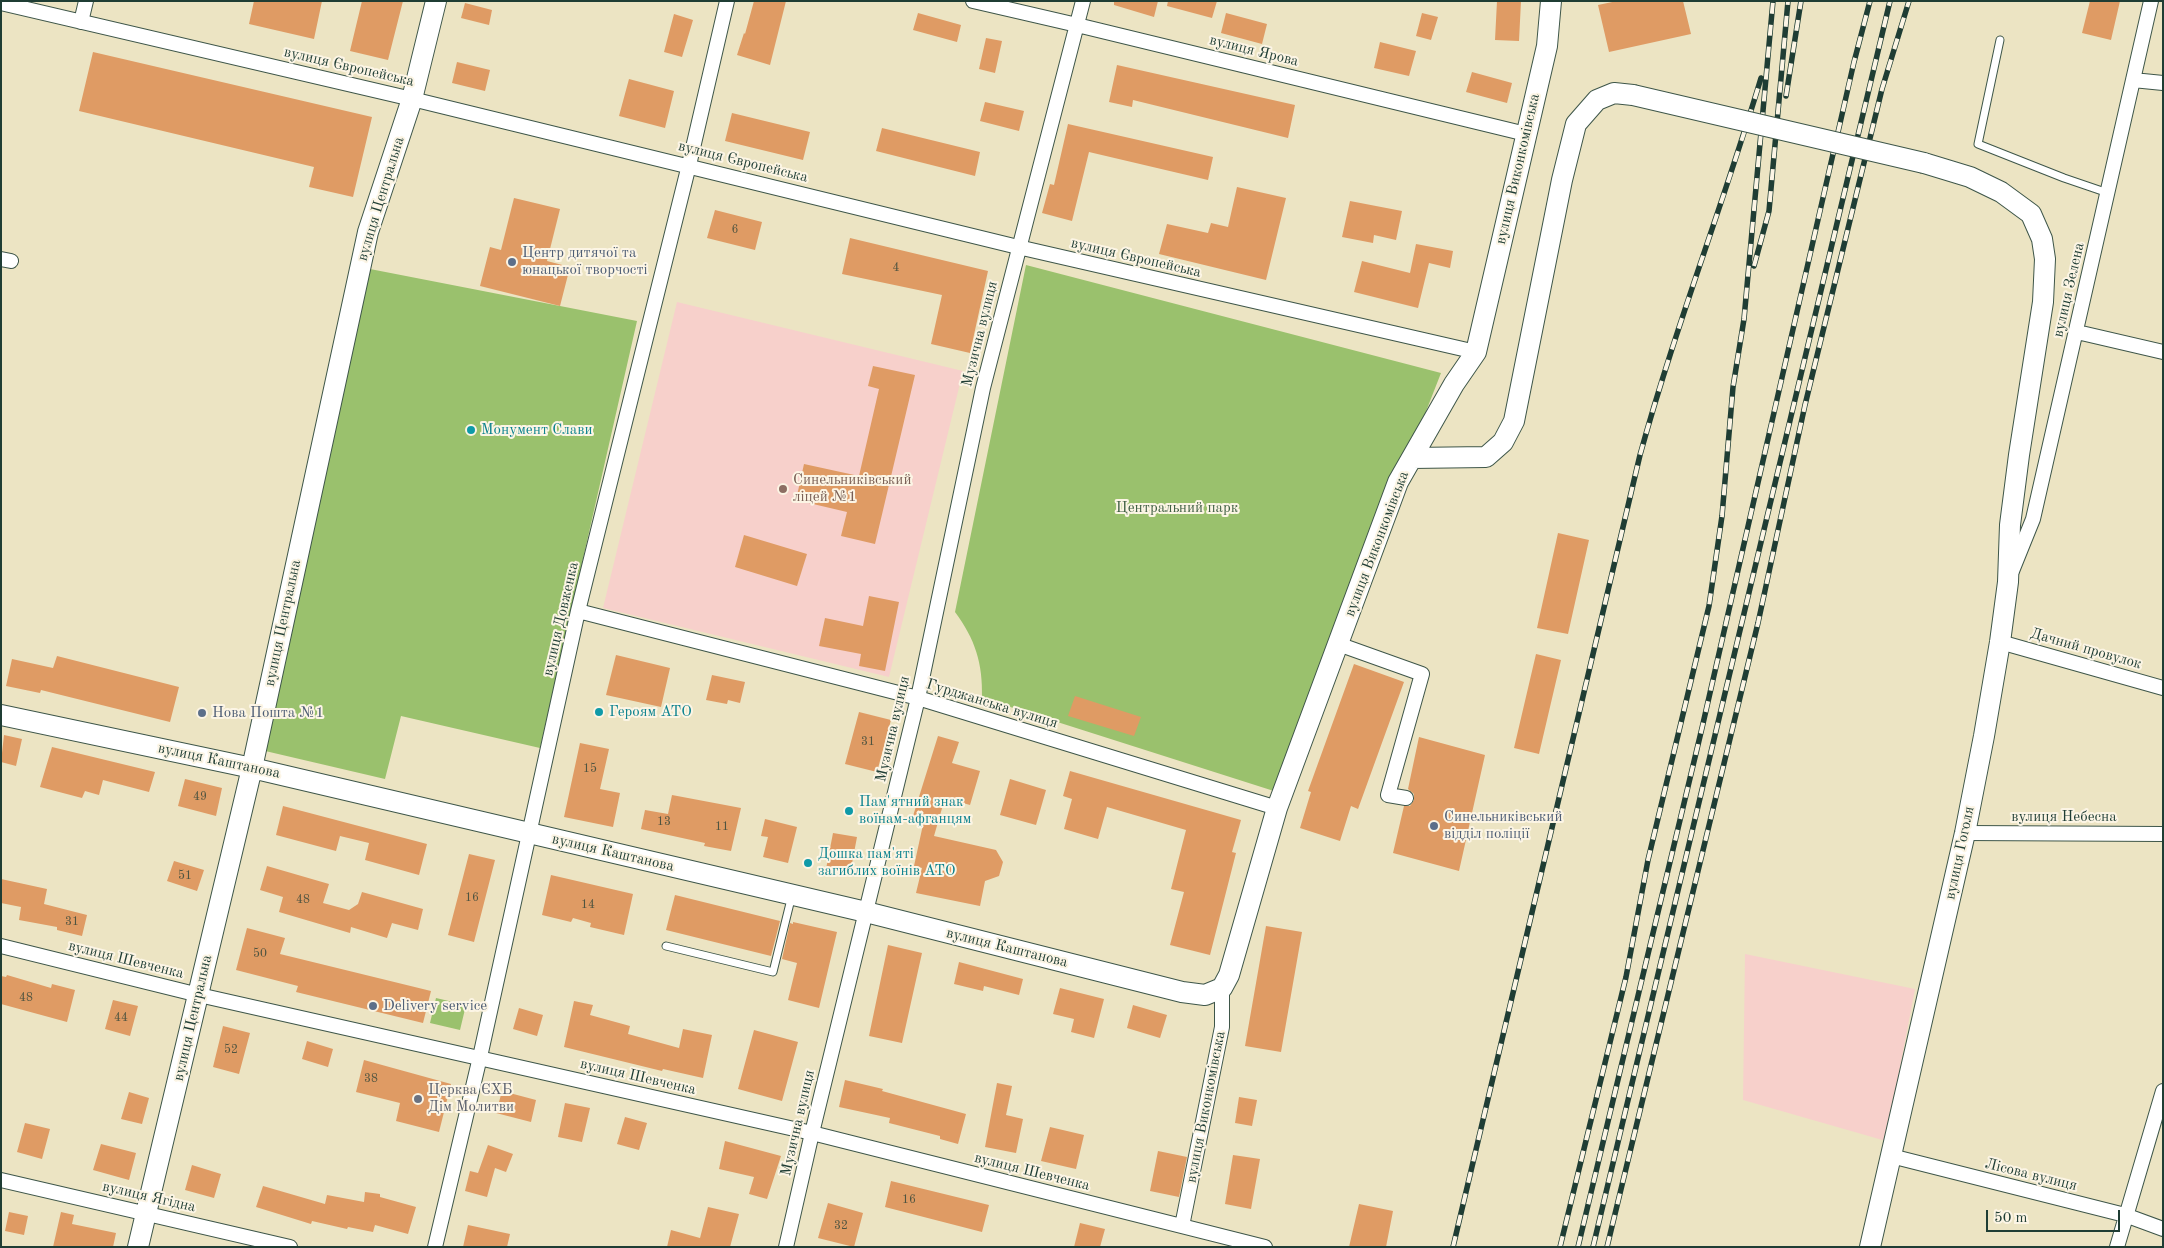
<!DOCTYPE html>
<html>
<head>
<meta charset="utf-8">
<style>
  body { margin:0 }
  #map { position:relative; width:2164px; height:1248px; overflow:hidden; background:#ece4c3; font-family:"Old Standard TT",serif }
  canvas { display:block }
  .frame { position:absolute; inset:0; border:2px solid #1f3d34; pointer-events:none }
  .scale { position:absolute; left:1986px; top:1210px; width:134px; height:22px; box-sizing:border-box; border:2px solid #1f3d34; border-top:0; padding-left:6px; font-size:15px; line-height:18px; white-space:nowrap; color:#1f3d34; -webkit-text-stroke:4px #fcf5e5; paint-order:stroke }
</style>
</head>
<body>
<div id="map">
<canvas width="2164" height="1248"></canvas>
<div class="frame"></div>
<div class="scale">50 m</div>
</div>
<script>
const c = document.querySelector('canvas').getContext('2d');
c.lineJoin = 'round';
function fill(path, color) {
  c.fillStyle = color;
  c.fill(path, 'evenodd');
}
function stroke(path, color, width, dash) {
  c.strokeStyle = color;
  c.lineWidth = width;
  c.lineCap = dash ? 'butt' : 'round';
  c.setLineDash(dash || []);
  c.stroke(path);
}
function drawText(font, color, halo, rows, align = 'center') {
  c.font = font + ' "Old Standard TT",serif';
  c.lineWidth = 4;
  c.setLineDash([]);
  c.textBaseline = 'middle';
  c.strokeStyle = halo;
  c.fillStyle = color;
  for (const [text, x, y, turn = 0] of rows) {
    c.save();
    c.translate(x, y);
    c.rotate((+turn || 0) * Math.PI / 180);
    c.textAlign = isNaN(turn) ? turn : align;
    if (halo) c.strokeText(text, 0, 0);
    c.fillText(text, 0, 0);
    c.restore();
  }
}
fill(new Path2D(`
  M677,302L963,371L889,677L603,608Z
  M1745,954L1915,989L1886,1141L1743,1100Z`), '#f7d0cb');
fill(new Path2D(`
  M1026,265L1441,373L1277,792L982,698C983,663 975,639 955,612Z
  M370,269L637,321L540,748L401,716L385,779L261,750Z
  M436,998L466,1005L460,1030L430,1023Z`), '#9ac16d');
fill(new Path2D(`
  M254,1H322L314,39L249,24Z
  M362,1H403L388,60L350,51Z
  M754,1H786L770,65L737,55L744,33L745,34Z
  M1114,1H1158L1154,17L1114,5Z
  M1168,1H1217L1212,18L1167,6Z
  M1497,1H1521L1519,41L1495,40Z
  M1617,1H1683L1691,34L1609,52L1598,5Z
  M2090,1H2120L2111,40L2082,33Z
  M465,3L492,10L489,25L461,18Z
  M918,13L961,25L957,42L913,30Z
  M1226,13L1267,24L1262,44L1221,33Z
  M1422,13L1438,17L1431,40L1416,36Z
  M674,14L693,20L682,57L664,52Z
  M986,38L1002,41L995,73L979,69Z
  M1380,42L1416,51L1409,76L1374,68Z
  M93,52L372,117L353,197L309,187L314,167L79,111Z
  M457,62L490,70L485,91L452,83Z
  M1117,65L1295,105L1288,138L1133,100L1132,107L1109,102Z
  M1472,72L1512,83L1507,103L1466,92Z
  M629,79L674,91L665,128L619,116Z
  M985,102L1024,111L1019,131L980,121Z
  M732,113L810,132L803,160L725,141Z
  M1068,124L1213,157L1208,180L1089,152L1072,221L1042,213L1050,184L1054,185Z
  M882,128L980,152L975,176L876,151Z
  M1237,187L1286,198L1266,280L1159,254L1167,224L1208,233L1211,223L1228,227Z
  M514,198L560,209L547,261L570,267L560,306L480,286L490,247L501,250Z
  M1350,201L1402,211L1396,240L1374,235L1373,243L1342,237Z
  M715,210L762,222L755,250L707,238Z
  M850,238L988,271L970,353L931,344L942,295L842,274Z
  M1416,244L1453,251L1450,268L1429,263L1418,308L1354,292L1362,261L1410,273Z
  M873,366L915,375L875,544L841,536L847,512L796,500L804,464L859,476L879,389L868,386Z
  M1558,533L1589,540L1568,634L1537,628Z
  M744,535L807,554L797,586L735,567Z
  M869,596L899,602L885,671L859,666L861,654L819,646L825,618L863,626Z
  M1536,654L1561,660L1539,754L1514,748Z
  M616,655L670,668L661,707L606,695Z
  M57,656L179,687L170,722L41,690L40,693L6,686L12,659L53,668Z
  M1354,664L1404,682L1358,809L1351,806L1340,841L1300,828L1311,792L1308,791Z
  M712,675L745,682L740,703L728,700L727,704L706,700Z
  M1075,696L1141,717L1134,736L1068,716Z
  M859,712L891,720L877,772L845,764Z
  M4,735L22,739L16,766L1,762Z
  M938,736L959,742L952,763L980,771L970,805L945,798L934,836L996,850L1003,862L999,876L985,881L980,906L916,893L922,868L914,866L924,820L913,816Z
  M1419,737L1485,755L1459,871L1393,853L1404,806H1410L1414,800V794L1408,789Z
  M580,743L609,749L600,789L620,793L613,827L564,817Z
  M52,747L155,772L149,792L103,780L99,795L85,791L82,798L40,787Z
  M1070,771L1241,820L1232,852L1236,853L1210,955L1170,945L1184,892L1171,889L1186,830L1107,807L1098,839L1064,829L1072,799L1063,796Z
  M185,779L222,788L216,816L178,806Z
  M1010,779L1046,790L1036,825L1000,815Z
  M672,795L741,808L731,851L704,846L705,843L641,829L645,810L668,814Z
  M283,806L427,844L419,875L365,860L369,843L340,836L336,851L276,835Z
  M765,819L797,827L788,863L763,857L768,837L761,836Z
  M833,833L857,837L850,874L826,869Z
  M469,854L495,860L474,942L448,935Z
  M174,861L204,870L197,891L167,881Z
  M267,866L329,884L323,903L349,910L358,904L362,892L423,909L418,930L392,923L387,938L351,927L350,933L279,912L283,897L260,890Z
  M551,875L633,894L624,935L590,927L591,923L573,918L571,922L542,915Z
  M1,879L47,889L44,904L87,915L82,936L57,930V927L19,920L21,907L1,903Z
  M675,895L780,921L771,956L666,930Z
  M793,922L837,932L819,1008L788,1000L797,963L782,959L790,923L793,924Z
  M1266,926L1302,932L1281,1052L1245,1046Z
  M247,928L285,938L280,954L431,991L423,1023L296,992L298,986L236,970Z
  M888,945L922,953L902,1043L869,1036Z
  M959,962L1023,979L1019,995L984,986L983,991L954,984Z
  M7,975L51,988L52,984L75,990L67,1022L1,1004V976L6,977Z
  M1060,988L1104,999L1094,1038L1071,1032L1074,1019L1053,1014Z
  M113,1000L138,1006L130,1036L105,1029Z
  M574,1001L593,1005L590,1015L630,1026L628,1034L679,1048L683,1029L712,1035L703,1078L663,1069L662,1071L564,1047Z
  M1133,1005L1167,1015L1160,1038L1127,1028Z
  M519,1008L543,1015L537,1036L513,1029Z
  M223,1026L250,1033L239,1074L213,1067Z
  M754,1030L798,1042L782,1101L738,1089Z
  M307,1041L333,1049L328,1067L302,1059Z
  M364,1060L451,1084L439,1132L396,1121L400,1103L356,1092Z
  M845,1080L883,1089L882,1091L966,1114L958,1144L940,1139V1136L889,1123L890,1118L839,1107Z
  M997,1083L1012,1086L1006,1115L1023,1119L1016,1153L985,1147Z
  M502,1091L536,1100L531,1122L496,1113Z
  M129,1092L149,1098L142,1124L121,1119Z
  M1239,1097L1257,1100L1252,1126L1235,1123Z
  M565,1103L590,1108L582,1142L558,1137Z
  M625,1117L647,1123L639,1150L617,1144Z
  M25,1123L50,1129L42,1159L17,1152Z
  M1050,1127L1084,1135L1076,1169L1041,1161Z
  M725,1141L781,1156L767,1199L749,1194L754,1177L719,1169Z
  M101,1144L136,1153L129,1180L93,1170Z
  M488,1145L513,1154L506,1172L495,1168L487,1197L465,1191L470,1171L478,1173Z
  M1158,1151L1187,1157L1179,1197L1150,1191Z
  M1233,1155L1260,1159L1251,1209L1225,1204Z
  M192,1165L221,1174L214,1198L185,1190Z
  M891,1181L989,1205L982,1232L885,1207Z
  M263,1186L325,1204L327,1195L364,1202L365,1192L380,1194V1197L416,1207L408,1234L375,1225L373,1232L348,1227L347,1229L312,1221L311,1224L256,1207Z
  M828,1203L863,1213L854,1247L818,1238Z
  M1359,1204L1393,1211L1386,1247H1349Z
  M708,1207L739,1214L730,1247H667L671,1230L700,1238Z
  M9,1212L28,1216L24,1235L5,1231Z
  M61,1212L74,1215L72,1224L116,1233L113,1247H53Z
  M1080,1223L1105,1229L1100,1247H1074Z
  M468,1225L510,1234L507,1247H463Z`), '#df9b64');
const lane = new Path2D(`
  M2000,40L1978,144L2064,178L2108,193
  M666,946L773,972L792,895`);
const street = new Path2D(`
  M973,1L1077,25L1526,134
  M1,3L412,99L1018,247L1476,352
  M81,22L86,1
  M2133,80L2163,83
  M1,259L11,261
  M2077,332L2163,352
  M2012,571L2033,519L2151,1
  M578,611L918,698L1277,808
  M2000,642L2163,688
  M1338,644L1422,674L1388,795L1406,798
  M1965,833L2163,834
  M1,946L199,995L812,1133L1265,1247
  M1891,1156L2125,1215L2163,1229
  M1,1180L290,1247
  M1182,1226L1222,1027V988
  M435,1247L480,1057L578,611L689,165L727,1
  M786,1247L812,1133L918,698L983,388L1083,1
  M2117,1247L2163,1091`);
const secondary = new Path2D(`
  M1412,458L1486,457L1503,442L1514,421L1562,180L1576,124L1597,100L1614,93L1633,95
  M1,715L252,768L866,912L1182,992L1205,995L1222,988L1229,975L1277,808L1398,482L1454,384L1476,352L1547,46L1551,1
  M138,1247L252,768L368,232L412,99L436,1
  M1870,1247L1965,833L1984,736L2000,642L2008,582L2010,525L2019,455L2043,302L2045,259L2042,239L2031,214L2001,192L1970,177L1924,163`);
stroke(lane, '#3e5649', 9);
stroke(street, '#3e5649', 16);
stroke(secondary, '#3e5649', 22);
stroke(lane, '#fff', 7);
stroke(street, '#fff', 14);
stroke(secondary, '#fff', 20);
const rail = new Path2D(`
  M1786,96L1801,1
  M1754,266L1769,211L1788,1
  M1453,1247L1640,455C1675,328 1723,205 1761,78
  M1560,1247L1626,977L1648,860L1709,606L1722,516L1733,387L1744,319L1773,1
  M1578,1247L1702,728L1854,62L1870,1
  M1593,1247L1890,1
  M1607,1247L1758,623L1805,405L1882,89L1909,1`);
stroke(rail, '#1f3d34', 5.5);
stroke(rail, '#fcf5e5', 4, [11]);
const secondaryBridge = new Path2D(`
  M1633,95L1924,163`);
stroke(secondaryBridge, '#3e5649', 22, []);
stroke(secondaryBridge, '#fff', 20);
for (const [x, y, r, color] of [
  [512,262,5,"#5c6f8a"],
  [471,430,5,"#0f9aa8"],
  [783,489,5,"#8d6e63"],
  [599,712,5,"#0f9aa8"],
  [202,713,5,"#5c6f8a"],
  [849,811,5,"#0f9aa8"],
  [1434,826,5,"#5c6f8a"],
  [808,863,5,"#0f9aa8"],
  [373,1006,5,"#5c6f8a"],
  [418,1099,5,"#6b7280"]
]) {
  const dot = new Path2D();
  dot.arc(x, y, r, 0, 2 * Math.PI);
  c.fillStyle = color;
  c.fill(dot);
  stroke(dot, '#fcf5e5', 2);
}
drawText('12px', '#4f5440', null, [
  ["6",735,230],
  ["4",896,268],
  ["31",868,742],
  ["15",590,769],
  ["49",200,797],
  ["13",664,822],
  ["11",722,827],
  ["51",185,876],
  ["16",472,898],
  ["48",303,900],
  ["14",588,905],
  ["31",72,922],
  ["50",260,954],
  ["48",26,998],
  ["44",121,1018],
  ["52",231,1050],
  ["38",371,1079],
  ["16",909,1200],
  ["32",841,1226]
]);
drawText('15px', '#1f3d34', '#fcf5e5', [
  ["вулиця Ярова",1254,51,14],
  ["вулиця Європейська",349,67,13],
  ["вулиця Європейська",743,162,14],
  ["вулиця Виконкомівська",1518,169,-77],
  ["вулиця Центральна",381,199,-73],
  ["вулиця Європейська",1136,258,13],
  ["вулиця Зелена",2069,290,-77],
  ["Музична вулиця",980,334,-76],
  ["вулиця Виконкомівська",1377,544,-69],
  ["вулиця Довженка",561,619,-77],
  ["вулиця Центральна",283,623,-78],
  ["Дачний провулок",2086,649,16],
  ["Гурджанська вулиця",992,704,17],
  ["Музична вулиця",893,729,-77],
  ["вулиця Каштанова",219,761,12],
  ["вулиця Небесна",2064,817],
  ["вулиця Каштанова",613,853,13],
  ["вулиця Гоголя",1960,853,-78],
  ["вулиця Каштанова",1007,948,14],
  ["вулиця Шевченка",126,960,14],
  ["вулиця Центральна",193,1018,-77],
  ["вулиця Шевченка",638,1077,13],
  ["вулиця Виконкомівська",1206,1107,-79],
  ["Музична вулиця",798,1123,-77],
  ["вулиця Шевченка",1032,1172,14],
  ["Лісова вулиця",2031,1175,14],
  ["вулиця Ягідна",149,1197,13]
]);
drawText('15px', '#4e5e75', '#fcf5e5', [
  ["Центр дитячої та",522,253],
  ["юнацької творчості",522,270],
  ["Нова Пошта №1",212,713],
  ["Синельниківський",1444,817],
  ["відділ поліції",1444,834],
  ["Delivery service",383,1006]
], 'left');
drawText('15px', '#0d838f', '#fcf5e5', [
  ["Монумент Слави",481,430],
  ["Героям АТО",609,712],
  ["Пам'ятний знак",859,802],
  ["воїнам-афганцям",859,819],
  ["Дошка пам'яті",818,854],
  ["загиблих воїнів АТО",818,871]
], 'left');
drawText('15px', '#785e54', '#fcf5e5', [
  ["Синельниківський",793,480],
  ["ліцей №1",793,497]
], 'left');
drawText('15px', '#3e5e42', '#fcf5e5', [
  ["Центральний парк",1177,508]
]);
drawText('15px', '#5b616d', '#fcf5e5', [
  ["Церква ЄХБ",428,1090],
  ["Дім Молитви",428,1107]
], 'left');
</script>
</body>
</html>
